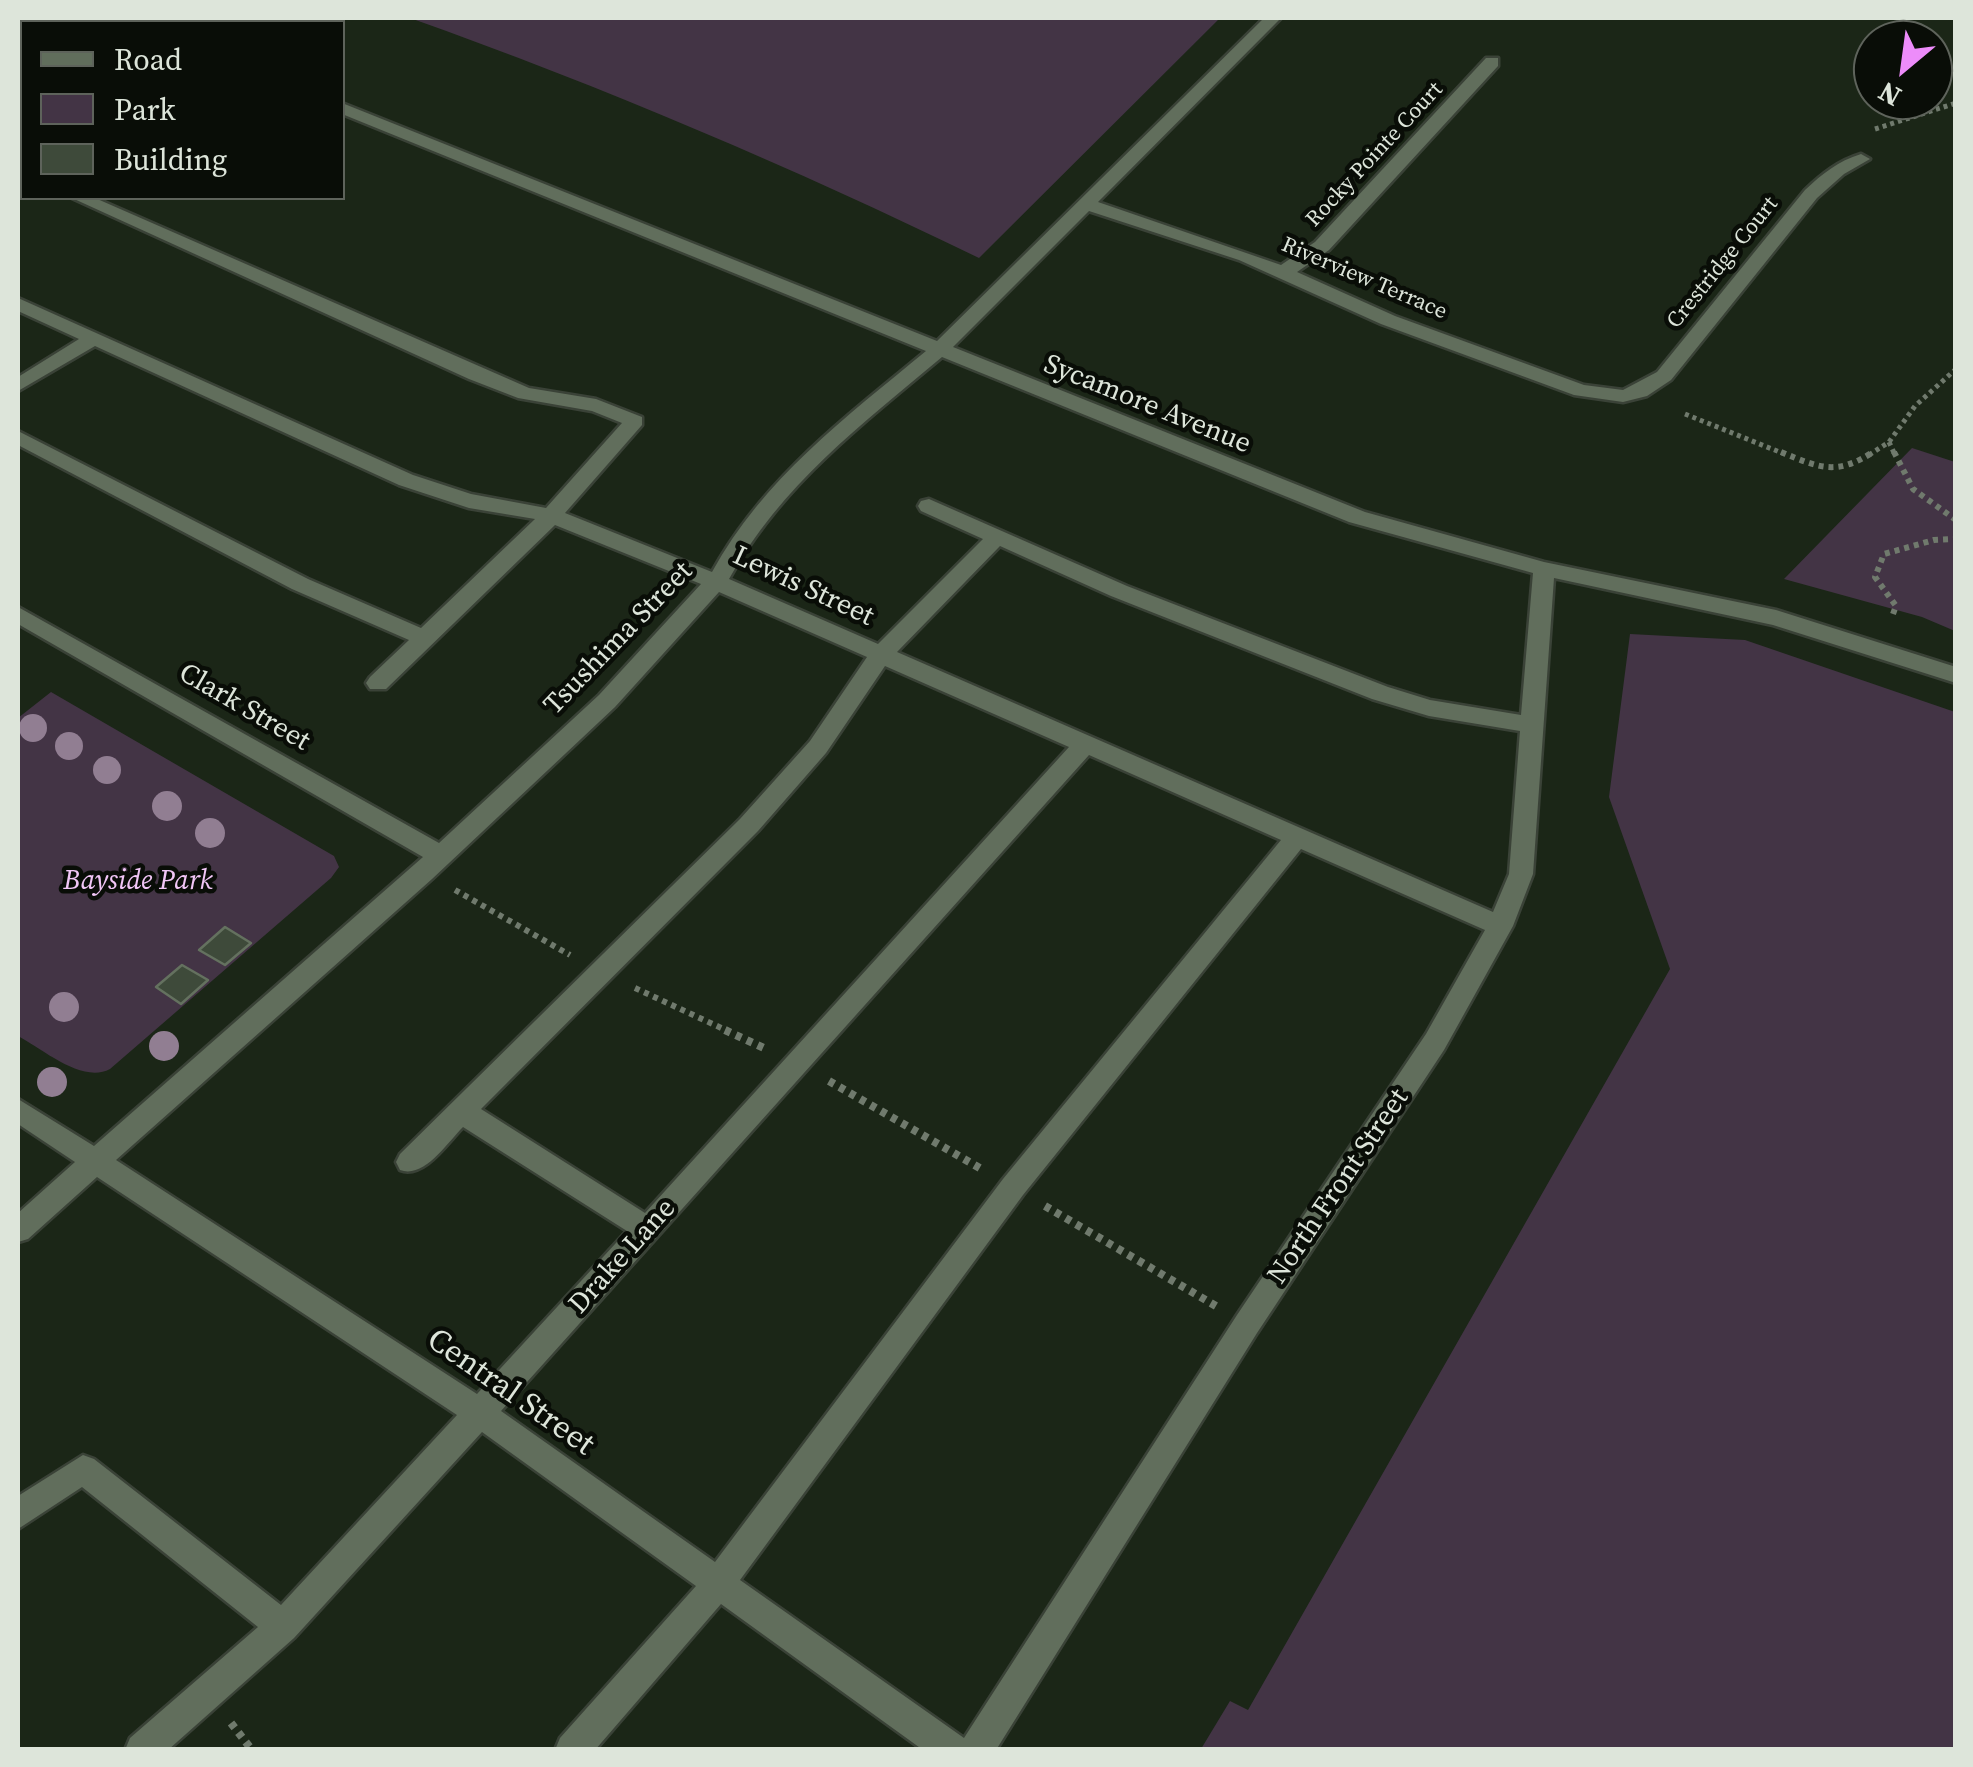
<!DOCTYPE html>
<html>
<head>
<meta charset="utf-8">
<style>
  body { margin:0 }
  #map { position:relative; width:1973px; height:1767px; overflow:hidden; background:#1b2617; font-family:"Source Serif 4",serif }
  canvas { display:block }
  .frame { position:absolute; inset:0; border:20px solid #dde5da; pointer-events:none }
  .legend { position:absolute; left:20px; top:20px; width:325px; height:180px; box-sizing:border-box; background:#090d07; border:2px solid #5e635b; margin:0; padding:12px 18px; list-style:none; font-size:30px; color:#dde5da }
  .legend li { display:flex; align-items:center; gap:20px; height:50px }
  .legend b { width:50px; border:2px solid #5e635b }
  .north { position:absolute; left:1853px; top:20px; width:100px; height:100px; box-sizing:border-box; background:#090d07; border:2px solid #5e635b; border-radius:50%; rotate:209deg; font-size:28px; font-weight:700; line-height:40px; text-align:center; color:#dde5da }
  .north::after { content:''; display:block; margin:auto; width:35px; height:45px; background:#ed8cfa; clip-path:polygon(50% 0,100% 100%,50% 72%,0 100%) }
</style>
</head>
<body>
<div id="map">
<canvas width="1973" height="1767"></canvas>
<div class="frame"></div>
<ul class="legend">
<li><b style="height:12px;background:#616e5c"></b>Road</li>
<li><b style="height:28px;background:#433445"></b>Park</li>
<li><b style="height:28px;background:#3e4a3a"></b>Building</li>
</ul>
<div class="north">N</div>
</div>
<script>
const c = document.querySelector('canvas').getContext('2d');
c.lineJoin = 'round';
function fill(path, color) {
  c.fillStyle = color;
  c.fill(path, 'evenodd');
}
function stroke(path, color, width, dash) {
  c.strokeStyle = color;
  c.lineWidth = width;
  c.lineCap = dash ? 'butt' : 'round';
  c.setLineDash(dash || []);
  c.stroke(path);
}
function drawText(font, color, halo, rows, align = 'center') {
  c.font = font + ' "Source Serif 4",serif';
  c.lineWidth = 9;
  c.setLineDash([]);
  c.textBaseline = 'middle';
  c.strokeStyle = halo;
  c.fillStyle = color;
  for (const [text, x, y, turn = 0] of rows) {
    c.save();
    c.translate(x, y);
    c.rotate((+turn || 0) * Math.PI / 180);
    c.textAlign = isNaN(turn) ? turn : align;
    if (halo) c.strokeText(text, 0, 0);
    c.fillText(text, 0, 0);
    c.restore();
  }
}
fill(new Path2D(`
  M410,18H1220L979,258C794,168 604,87 410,18Z
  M1912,448L1955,462V631L1922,617L1784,579Z
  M1630,634L1745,640L1955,712V1749H1201L1230,1701L1248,1710L1670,969L1609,797Z
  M51,692L334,856L339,867L331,878L110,1069C82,1084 43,1049 18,1036V718Z`), '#433445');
const building = new Path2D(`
  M225,927L251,943L225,965L199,950Z
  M182,965L208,980L181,1004L156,987Z`);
fill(building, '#3e4a3a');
stroke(building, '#64715f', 2.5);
const minor = new Path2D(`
  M111,18H134L139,22H116Z
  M1264,18H1281L1098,202L1281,265L1315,242L1486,58H1498V66L1329,250L1297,272L1395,316L1584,385L1623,390L1657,372L1805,190C1822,174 1838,161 1861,154L1870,159L1844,174L1817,198L1671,380L1647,396L1623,402L1574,395L1381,324L1239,260L1089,211L953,347L1365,512L1544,562L1776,610L1956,667V683L1773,625L1554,578L1533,874L1513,926L1444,1050L1257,1333L996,1750H923L721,1604L595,1750H555L560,1738L696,1586L482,1432L294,1638L168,1750H125L130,1738L258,1627L82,1487L18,1529V1496L83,1455L94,1459L281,1605L457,1415L97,1177L28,1239L18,1242V1213L75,1162L18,1124V1099L94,1146L423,857L18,624V607L439,843L599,695L701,584L555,525L386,689H370L366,683L370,677L409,640L292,589L18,445V431L308,579L421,628L535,519L469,508L399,485L95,346L18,391V377L79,339L18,311V298L413,475L471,494L546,508L622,423L592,411L518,398L469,379L72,198H95L529,388L596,399L642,417V425L565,513L712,572C763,479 846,417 926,351L342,114V103L937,341ZM942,357L1349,522L1533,573L1521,715L1430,700L1388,687L1127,586L929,499L921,501L918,506L921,511L983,539L878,644L729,579C780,486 862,424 942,357ZM1000,546L1111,596L1372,699L1429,716L1520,731L1509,874L1493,912L897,652ZM719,592L867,657L810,741L740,819L400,1154L396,1162L400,1170C424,1179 447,1143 463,1127L627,1231L477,1394L116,1160L432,879L615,707ZM885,666L1069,747L645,1213L481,1109L758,831L826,753ZM1089,755L1281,840L1003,1179L715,1562L501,1411ZM1301,849L1485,930L1426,1034L1237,1315L964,1738L740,1580L1023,1195Z
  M18,164L22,165V176L18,175Z`);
stroke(minor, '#3a4237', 5);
stroke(new Path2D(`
  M1875,129L1956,103
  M1685,414L1787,455
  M1889,442L1895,455
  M1869,455L1889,442L1915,406L1956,369`), '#707a6d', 5, [4, 4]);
stroke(new Path2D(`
  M1781,452C1820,468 1836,476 1873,452
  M1894,452L1913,489L1956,520
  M1893,614L1896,606L1875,577L1884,554L1934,540L1956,539
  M455,890L570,955
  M635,988L730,1032`), '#707a6d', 6, [5, 5]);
stroke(new Path2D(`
  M725,1030L764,1048
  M829,1081L983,1170
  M1045,1206L1216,1306
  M231,1723L252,1750`), '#707a6d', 8, [6, 6]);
fill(minor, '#616e5c');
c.fillStyle = '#917e92';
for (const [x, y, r] of [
  [33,728,14],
  [69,746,14],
  [107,770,14],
  [167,806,15],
  [210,833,15],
  [64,1007,15],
  [164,1046,15],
  [52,1082,15]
]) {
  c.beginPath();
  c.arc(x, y, r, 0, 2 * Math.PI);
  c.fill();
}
drawText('22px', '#dde5da', '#090d07', [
  ["Rocky Pointe Court",1375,155,-47],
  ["Crestridge Court",1723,263,-51],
  ["Riverview Terrace",1364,279,23]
]);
drawText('28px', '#dde5da', '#090d07', [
  ["Sycamore Avenue",1147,405,22],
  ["Lewis Street",803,587,25],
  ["Tsushima Street",619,639,-46],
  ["Clark Street",244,708,30],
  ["North Front Street",1339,1187,-56],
  ["Drake Lane",623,1257,-48]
]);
drawText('italic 28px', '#f1c6f6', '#090d07', [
  ["Bayside Park",138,882]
]);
drawText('32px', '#dde5da', '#090d07', [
  ["Central Street",510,1393,35]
]);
</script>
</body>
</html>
